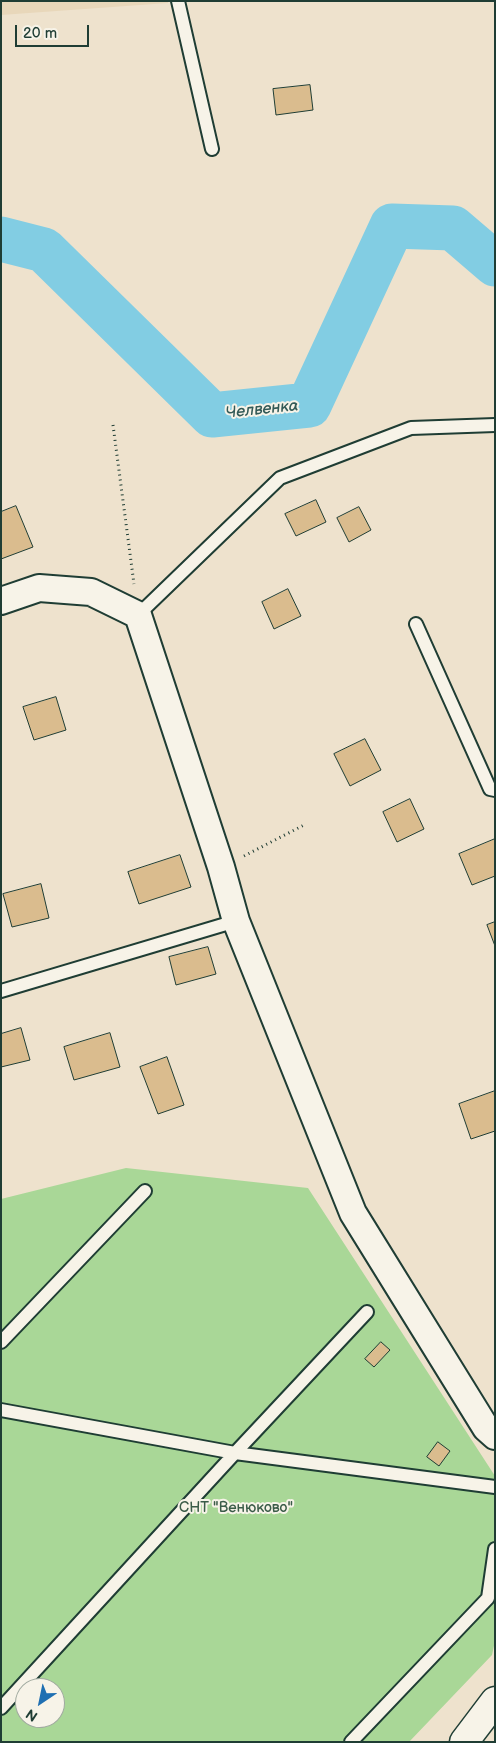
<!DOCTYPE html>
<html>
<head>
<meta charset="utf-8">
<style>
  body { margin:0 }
  #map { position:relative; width:496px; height:1743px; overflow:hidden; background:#eee2cd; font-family:"Balsamiq Sans",sans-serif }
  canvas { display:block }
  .frame { position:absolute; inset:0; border:2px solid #1f3d34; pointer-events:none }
  .north { position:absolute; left:15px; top:1678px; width:50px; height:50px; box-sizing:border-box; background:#f7f3e8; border:1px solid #a1aaa0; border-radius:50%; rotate:214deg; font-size:14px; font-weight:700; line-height:20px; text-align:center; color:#1f3d34 }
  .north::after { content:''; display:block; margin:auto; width:18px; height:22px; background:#1f6fb2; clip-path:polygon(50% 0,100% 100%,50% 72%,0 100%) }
  .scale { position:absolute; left:15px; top:25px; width:74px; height:22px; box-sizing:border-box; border:2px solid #1f3d34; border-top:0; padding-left:6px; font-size:15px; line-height:18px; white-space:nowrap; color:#1f3d34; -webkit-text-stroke:4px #f7f3e8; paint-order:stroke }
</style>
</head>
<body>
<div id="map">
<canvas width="496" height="1743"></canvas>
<div class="frame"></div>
<div class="north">N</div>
<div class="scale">20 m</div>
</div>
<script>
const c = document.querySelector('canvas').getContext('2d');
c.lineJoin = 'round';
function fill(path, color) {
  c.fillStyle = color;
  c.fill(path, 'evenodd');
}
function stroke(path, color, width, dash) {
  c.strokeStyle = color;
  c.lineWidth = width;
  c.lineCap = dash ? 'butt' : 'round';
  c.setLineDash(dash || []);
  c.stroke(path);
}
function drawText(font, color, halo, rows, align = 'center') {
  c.font = font + ' "Balsamiq Sans",sans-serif';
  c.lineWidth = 4;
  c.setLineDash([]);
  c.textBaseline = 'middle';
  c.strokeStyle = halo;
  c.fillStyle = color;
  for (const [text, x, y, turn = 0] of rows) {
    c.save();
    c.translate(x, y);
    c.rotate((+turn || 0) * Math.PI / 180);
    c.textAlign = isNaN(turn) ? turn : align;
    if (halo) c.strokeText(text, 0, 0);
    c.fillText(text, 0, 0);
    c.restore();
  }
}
fill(new Path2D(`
  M1,1H168V3L1,15Z`), '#e8d7ba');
fill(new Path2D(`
  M126,1168L308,1188L495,1476V1641L492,1655L409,1742H1V1199ZM25,1688H55V1718H25Z`), '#a9d797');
stroke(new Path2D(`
  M1,239L44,250L212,415L309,405L392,226L453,228L495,264`), '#82cde3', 45);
const building = new Path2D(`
  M310,85L313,110L276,115L273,89Z
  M316,500L326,522L296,536L285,514Z
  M16,506L33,547L1,559V512Z
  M359,507L371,530L349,542L337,518Z
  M288,589L301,616L274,629L262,602Z
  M56,697L66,730L34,740L23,707Z
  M365,739L381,770L350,786L334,754Z
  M410,799L424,829L397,842L383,812Z
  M495,839V876L472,885L459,854Z
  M180,855L191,887L139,904L128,872Z
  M41,884L49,918L12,927L3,894Z
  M495,922V946L487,925Z
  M208,947L216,974L176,985L169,957Z
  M21,1028L30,1060L1,1067V1034Z
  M110,1033L120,1067L74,1080L64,1047Z
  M167,1057L184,1105L158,1114L140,1067Z
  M495,1091V1131L471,1139L459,1104Z
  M381,1342L390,1350L374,1367L365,1359Z
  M438,1442L450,1451L439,1466L427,1457Z`);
fill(building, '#dabc8e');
stroke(building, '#1f3d34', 1);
const lane = new Path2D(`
  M178,1L212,149
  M138,615L280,478L411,428L495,425
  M416,624L490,789L495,790
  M1,991L236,921
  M1,1342L145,1191
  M1,1410L235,1453L495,1487
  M1,1708L235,1453L367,1312
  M351,1742L488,1598L495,1549`);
const street = new Path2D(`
  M1,601L39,588L91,592L138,615L221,867L236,921L353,1213L486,1428L495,1436`);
const secondary = new Path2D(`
  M464,1742L495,1701`);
stroke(lane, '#1f3d34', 16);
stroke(street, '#1f3d34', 30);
stroke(secondary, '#1f3d34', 31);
stroke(new Path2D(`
  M113,425L134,584
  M244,856L306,824`), '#1f3d34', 3, [1, 4]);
stroke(lane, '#f7f3e8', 12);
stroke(street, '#f7f3e8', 26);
stroke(secondary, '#f7f3e8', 28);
drawText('15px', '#3b5c48', '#f7f3e8', [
  ["СНТ \"Венюково\"",236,1508]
]);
drawText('italic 16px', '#335a57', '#f7f3e8', [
  ["Челвенка",262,410,-6]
]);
</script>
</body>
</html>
